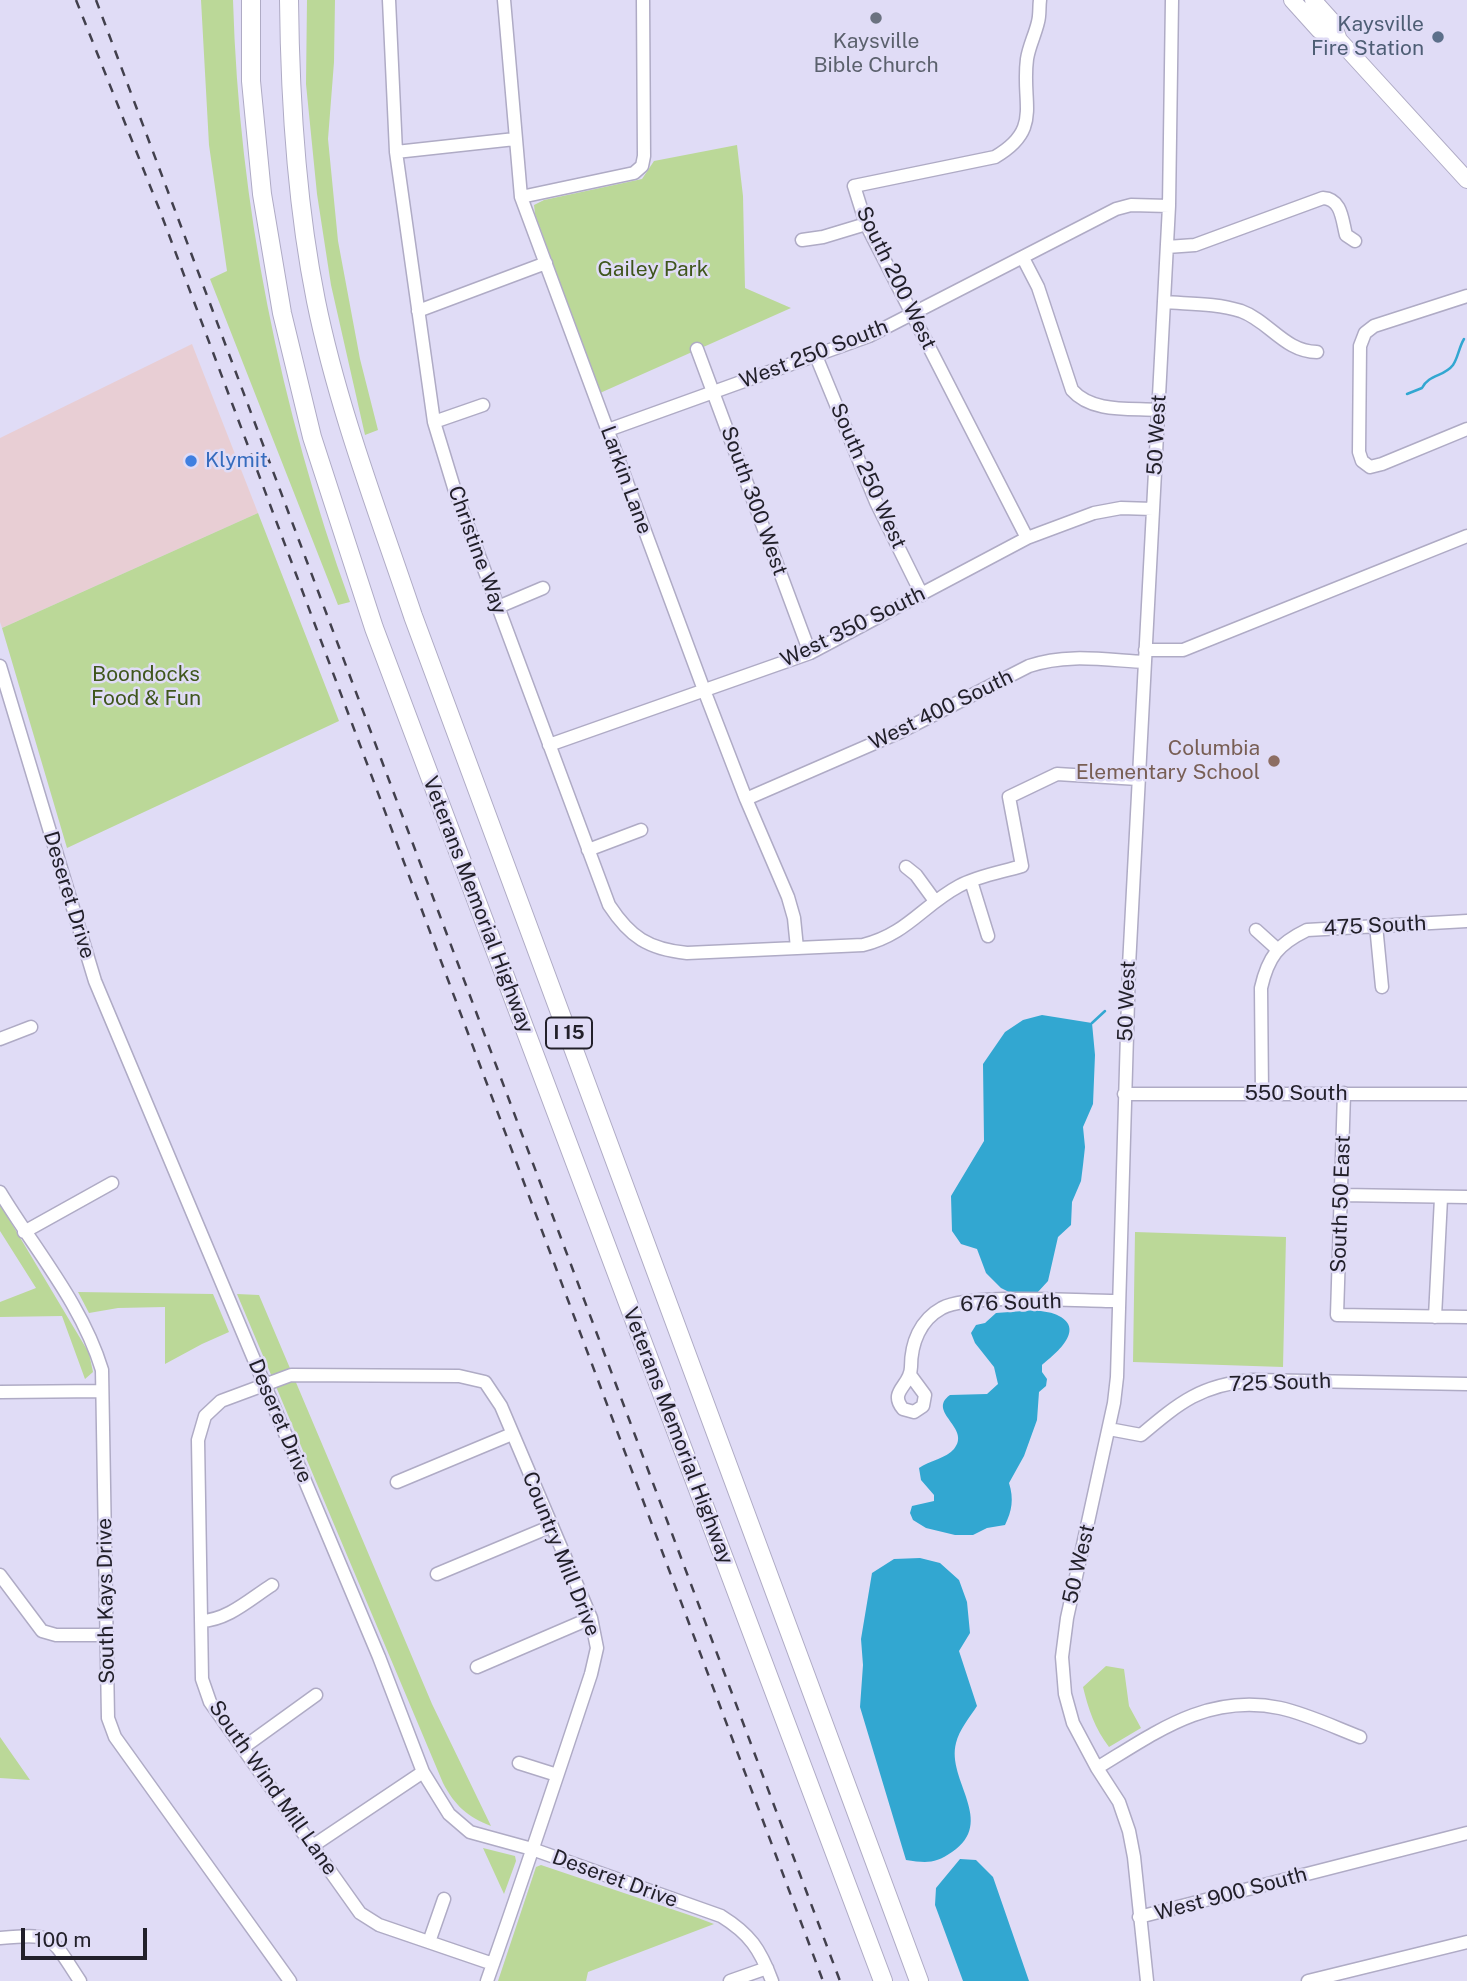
<!DOCTYPE html>
<html>
<head>
<meta charset="utf-8">
<style>
  body { margin:0 }
  #map { position:relative; width:1467px; height:1981px; overflow:hidden; background:#e0dcf6; font-family:"Public Sans",sans-serif }
  canvas { display:block }
  .scale { position:absolute; left:21px; top:1928px; width:126px; height:32px; box-sizing:border-box; border:4px solid #22202a; border-top:0; padding-left:9px; font-size:21px; line-height:24px; white-space:nowrap; color:#22202a; -webkit-text-stroke:5px #e0dcf6; paint-order:stroke }
</style>
</head>
<body>
<div id="map">
<canvas width="1467" height="1981"></canvas>
<div class="scale">100 m</div>
</div>
<script>
const c = document.querySelector('canvas').getContext('2d');
c.lineJoin = 'round';
function fill(path, color) {
  c.fillStyle = color;
  c.fill(path, 'evenodd');
}
function stroke(path, color, width, dash) {
  c.strokeStyle = color;
  c.lineWidth = width;
  c.lineCap = dash ? 'butt' : 'round';
  c.setLineDash(dash || []);
  c.stroke(path);
}
function drawText(font, color, halo, rows, align = 'center') {
  c.font = font + ' "Public Sans",sans-serif';
  c.lineWidth = 5;
  c.setLineDash([]);
  c.textBaseline = 'middle';
  c.strokeStyle = halo;
  c.fillStyle = color;
  for (const [text, x, y, turn = 0] of rows) {
    c.save();
    c.translate(x, y);
    c.rotate((+turn || 0) * Math.PI / 180);
    c.textAlign = isNaN(turn) ? turn : align;
    if (halo) c.strokeText(text, 0, 0);
    c.fillText(text, 0, 0);
    c.restore();
  }
}
fill(new Path2D(`
  M192,344L258,513L2,628L0,622V438Z`), '#e8ced4');
fill(new Path2D(`
  M201,0H233C239,207 280,407 350,602L338,605L210,279L227,271L209,145Z
  M307,0H335L334,62L328,139L338,241L360,359L378,430L365,435L331,285L317,194L306,84Z
  M737,145L743,196L745,288L791,308L600,393L535,214L534,205L544,200L642,179L654,161Z
  M258,513L339,721L67,848L2,628Z
  M0,1204L89,1353L93,1372L85,1379L62,1316L0,1317V1302L36,1288L0,1231Z
  M1135,1232L1286,1237L1283,1367L1133,1362Z
  M78,1292L213,1294L229,1332L202,1344L165,1364V1307L118,1308L89,1313Z
  M237,1294L259,1295L432,1704L491,1826C468,1817 455,1806 443,1783Z
  M1106,1666L1124,1669L1129,1706L1141,1728L1109,1747C1095,1729 1088,1708 1083,1687Z
  M0,1737L30,1780L0,1778Z
  M483,1848L515,1856L516,1861L504,1894Z
  M541,1865L698,1918L714,1924L588,1972L586,1981H498L536,1867Z`), '#bbd898');
fill(new Path2D(`
  M1042,1015L1092,1023L1095,1055L1093,1104L1083,1127L1085,1147L1083,1165L1081,1181L1072,1202L1071,1225L1058,1237L1048,1281L1037,1293L1017,1296L1001,1288L986,1273L977,1249L961,1244L952,1231L951,1196L984,1141L983,1064L1005,1032L1023,1020Z
  M1037,1310C1043,1312 1053,1312 1059,1316C1086,1330 1054,1355 1042,1365V1372L1047,1379L1046,1386L1039,1392L1037,1420L1024,1456L1009,1483C1014,1499 1012,1511 1005,1525L987,1528L973,1535H955L926,1528L913,1520L910,1513L912,1506L934,1501V1495L921,1480L919,1468C929,1461 947,1458 954,1449C972,1428 926,1412 950,1395L987,1394L998,1384L994,1367L975,1343L971,1333L976,1325L985,1323L996,1313Z
  M920,1558L940,1563L959,1580L967,1602L970,1633L959,1651L977,1706C970,1717 959,1730 956,1743C946,1780 997,1822 952,1852C935,1864 926,1863 906,1860L860,1707L863,1665L861,1639L872,1573L894,1559Z
  M960,1859L976,1860L993,1877L1029,1981H963L935,1905L936,1888Z`), '#32a7d1');
stroke(new Path2D(`
  M1407,394L1422,388C1429,374 1444,377 1453,365C1458,358 1459,347 1464,339
  M1092,1023L1105,1011`), '#32a7d1', 2.5);
const minor = new Path2D(`
  M389,0L396,152L434,422L455,491L609,905C630,937 648,949 687,953L863,945C907,934 922,906 959,886C977,876 1002,872 1022,866L1009,797L1057,774L1138,779
  M504,0L521,197L704,690L746,799L788,897L794,918L797,948
  M396,152L515,139
  M521,197L634,173L642,166L644,156L643,0
  M802,240L823,237L866,224
  M1167,247L1195,245L1323,198C1342,199 1342,220 1346,235L1355,241
  M1023,258L1038,287L1072,390C1092,413 1130,408 1158,410
  M1467,296L1374,326L1365,333L1360,346L1359,452L1362,461L1370,467L1382,464L1467,429
  M1164,302C1189,304 1216,303 1241,311C1269,321 1285,352 1317,352
  M418,311L546,263
  M697,349L810,653
  M816,356L876,502L922,595
  M434,422L483,405
  M608,430L869,336L1116,209L1131,205L1169,206
  M1027,538L866,224L854,186L995,157C1043,129 1021,104 1027,59C1029,46 1035,35 1038,22C1040,15 1039,7 1040,0
  M498,607L543,588
  M1145,650H1183L1467,536
  M0,666L95,981L379,1657L423,1772L449,1814L470,1832L532,1849L721,1916C750,1934 760,1949 772,1981
  M549,745L810,653L1027,538L1094,513L1121,508L1153,509
  M746,799L900,732L1029,666C1067,653 1106,660 1145,662
  M588,850L641,830
  M906,867L916,875L935,901
  M971,881L988,936
  M1376,925L1382,987
  M1256,930L1277,949
  M0,1039L31,1027
  M1344,1093L1337,1315L1467,1317
  M1124,1094H1467
  M1262,1094L1261,988C1268,957 1278,944 1307,930L1467,921
  M0,1192C35,1250 82,1304 102,1370L108,1718L115,1737L290,1981
  M1341,1195L1467,1197
  M24,1232L112,1183
  M1435,1317L1441,1198
  M911,1376L925,1395L923,1406L914,1412L903,1409C888,1391 911,1386 911,1367C911,1343 920,1320 942,1308C972,1293 1080,1301 1119,1301
  M0,1392L102,1391
  M1109,1429L1141,1435C1180,1402 1201,1385 1253,1380L1467,1384
  M397,1482L512,1434
  M437,1574L552,1526
  M0,1575L42,1631L56,1635H106
  M201,1621C228,1620 250,1599 272,1585
  M477,1667L591,1618
  M244,1747L316,1695
  M519,1763L557,1775
  M1097,1768C1155,1733 1207,1693 1280,1708C1307,1714 1334,1727 1360,1737
  M314,1845L423,1772
  M1139,1917L1467,1833
  M0,1938C56,1933 50,1936 80,1981
  M429,1942L444,1899
  M487,1981C523,1879 557,1777 591,1674L597,1648L591,1618L501,1406L485,1382L459,1376L291,1375L221,1401L205,1416L198,1440L202,1679L210,1702L360,1913L379,1925L493,1964
  M730,1981L767,1968
  M1147,1981L1134,1857L1129,1831L1119,1802L1097,1768L1073,1723L1065,1694L1062,1657L1067,1618L1114,1403L1117,1377L1129,966L1169,206L1172,0
  M1308,1981L1467,1942`);
const major = new Path2D(`
  M1292,0L1319,30L1339,40L1467,180
  M1313,0L1332,21L1339,40`);
const highway = new Path2D(`
  M251,0V81L262,194L282,313L312,437L374,628L883,1981
  M289,0C290,101 296,202 316,301C338,409 378,512 413,616L919,1981`);
stroke(minor, '#afabc5', 15);
stroke(major, '#afabc5', 18);
stroke(highway, '#afabc5', 20);
stroke(minor, '#fff', 12);
stroke(major, '#fff', 16);
stroke(highway, '#fff', 18);
stroke(new Path2D(`
  M76,0L160,211L823,1981
  M96,0L840,1981`), '#42404d', 2.5, [9, 9]);
for (const [x, y, r, color] of [
  [876,18,7,"#6b7280"],
  [1438,37,7,"#5c6f8a"],
  [191,461,7,"#3f7fe0"],
  [1274,761,7,"#8d6e63"]
]) {
  const dot = new Path2D();
  dot.arc(x, y, r, 0, 2 * Math.PI);
  c.fillStyle = color;
  c.fill(dot);
  stroke(dot, '#e0dcf6', 2.5);
}
for (const [x, y, w] of [
  [569,1033,46]
]) {
  const box = new Path2D();
  box.roundRect(x - w / 2, y - 15.5, w, 31, 5);
  c.fillStyle = '#e0dcf6';
  c.fill(box);
  stroke(box, '#22202a', 2);
}
drawText('bold 19px', '#22202a', null, [
  ["I 15",569,1033]
]);
drawText('21px', '#4e5e75', '#e0dcf6', [
  ["Kaysville",1424,25],
  ["Fire Station",1424,49]
], 'right');
drawText('21px', '#5b616d', '#e0dcf6', [
  ["Kaysville",876,42],
  ["Bible Church",876,66]
]);
drawText('21px', '#3f561c', '#e0dcf6', [
  ["Gailey Park",653,270],
  ["Boondocks",146,675],
  ["Food & Fun",146,699]
]);
drawText('21px', '#22202a', '#e0dcf6', [
  ["South 200 West",896,278,64],
  ["West 250 South",814,354,-21],
  ["50 West",1157,435,-87],
  ["South 250 West",868,476,66],
  ["Larkin Lane",626,480,70],
  ["South 300 West",754,501,70],
  ["Christine Way",477,550,70],
  ["West 350 South",853,627,-26],
  ["West 400 South",941,710,-26],
  ["Deseret Drive",69,895,73],
  ["Veterans Memorial Highway",478,905,69],
  ["475 South",1375,926,-3],
  ["50 West",1127,1001,-88],
  ["550 South",1296,1094],
  ["South 50 East",1341,1204,-88],
  ["676 South",1011,1303,-2],
  ["725 South",1280,1383,-2],
  ["Deseret Drive",280,1421,67],
  ["Veterans Memorial Highway",678,1436,69],
  ["Country Mill Drive",561,1554,68],
  ["50 West",1079,1564,-77],
  ["South Kays Drive",106,1601,-91],
  ["South Wind Mill Lane",273,1788,55],
  ["Deseret Drive",615,1879,20],
  ["West 900 South",1231,1894,-15]
]);
drawText('21px', '#366cbe', '#e0dcf6', [
  ["Klymit",205,461]
], 'left');
drawText('21px', '#785e54', '#e0dcf6', [
  ["Columbia",1260,749],
  ["Elementary School",1260,773]
], 'right');
</script>
</body>
</html>
